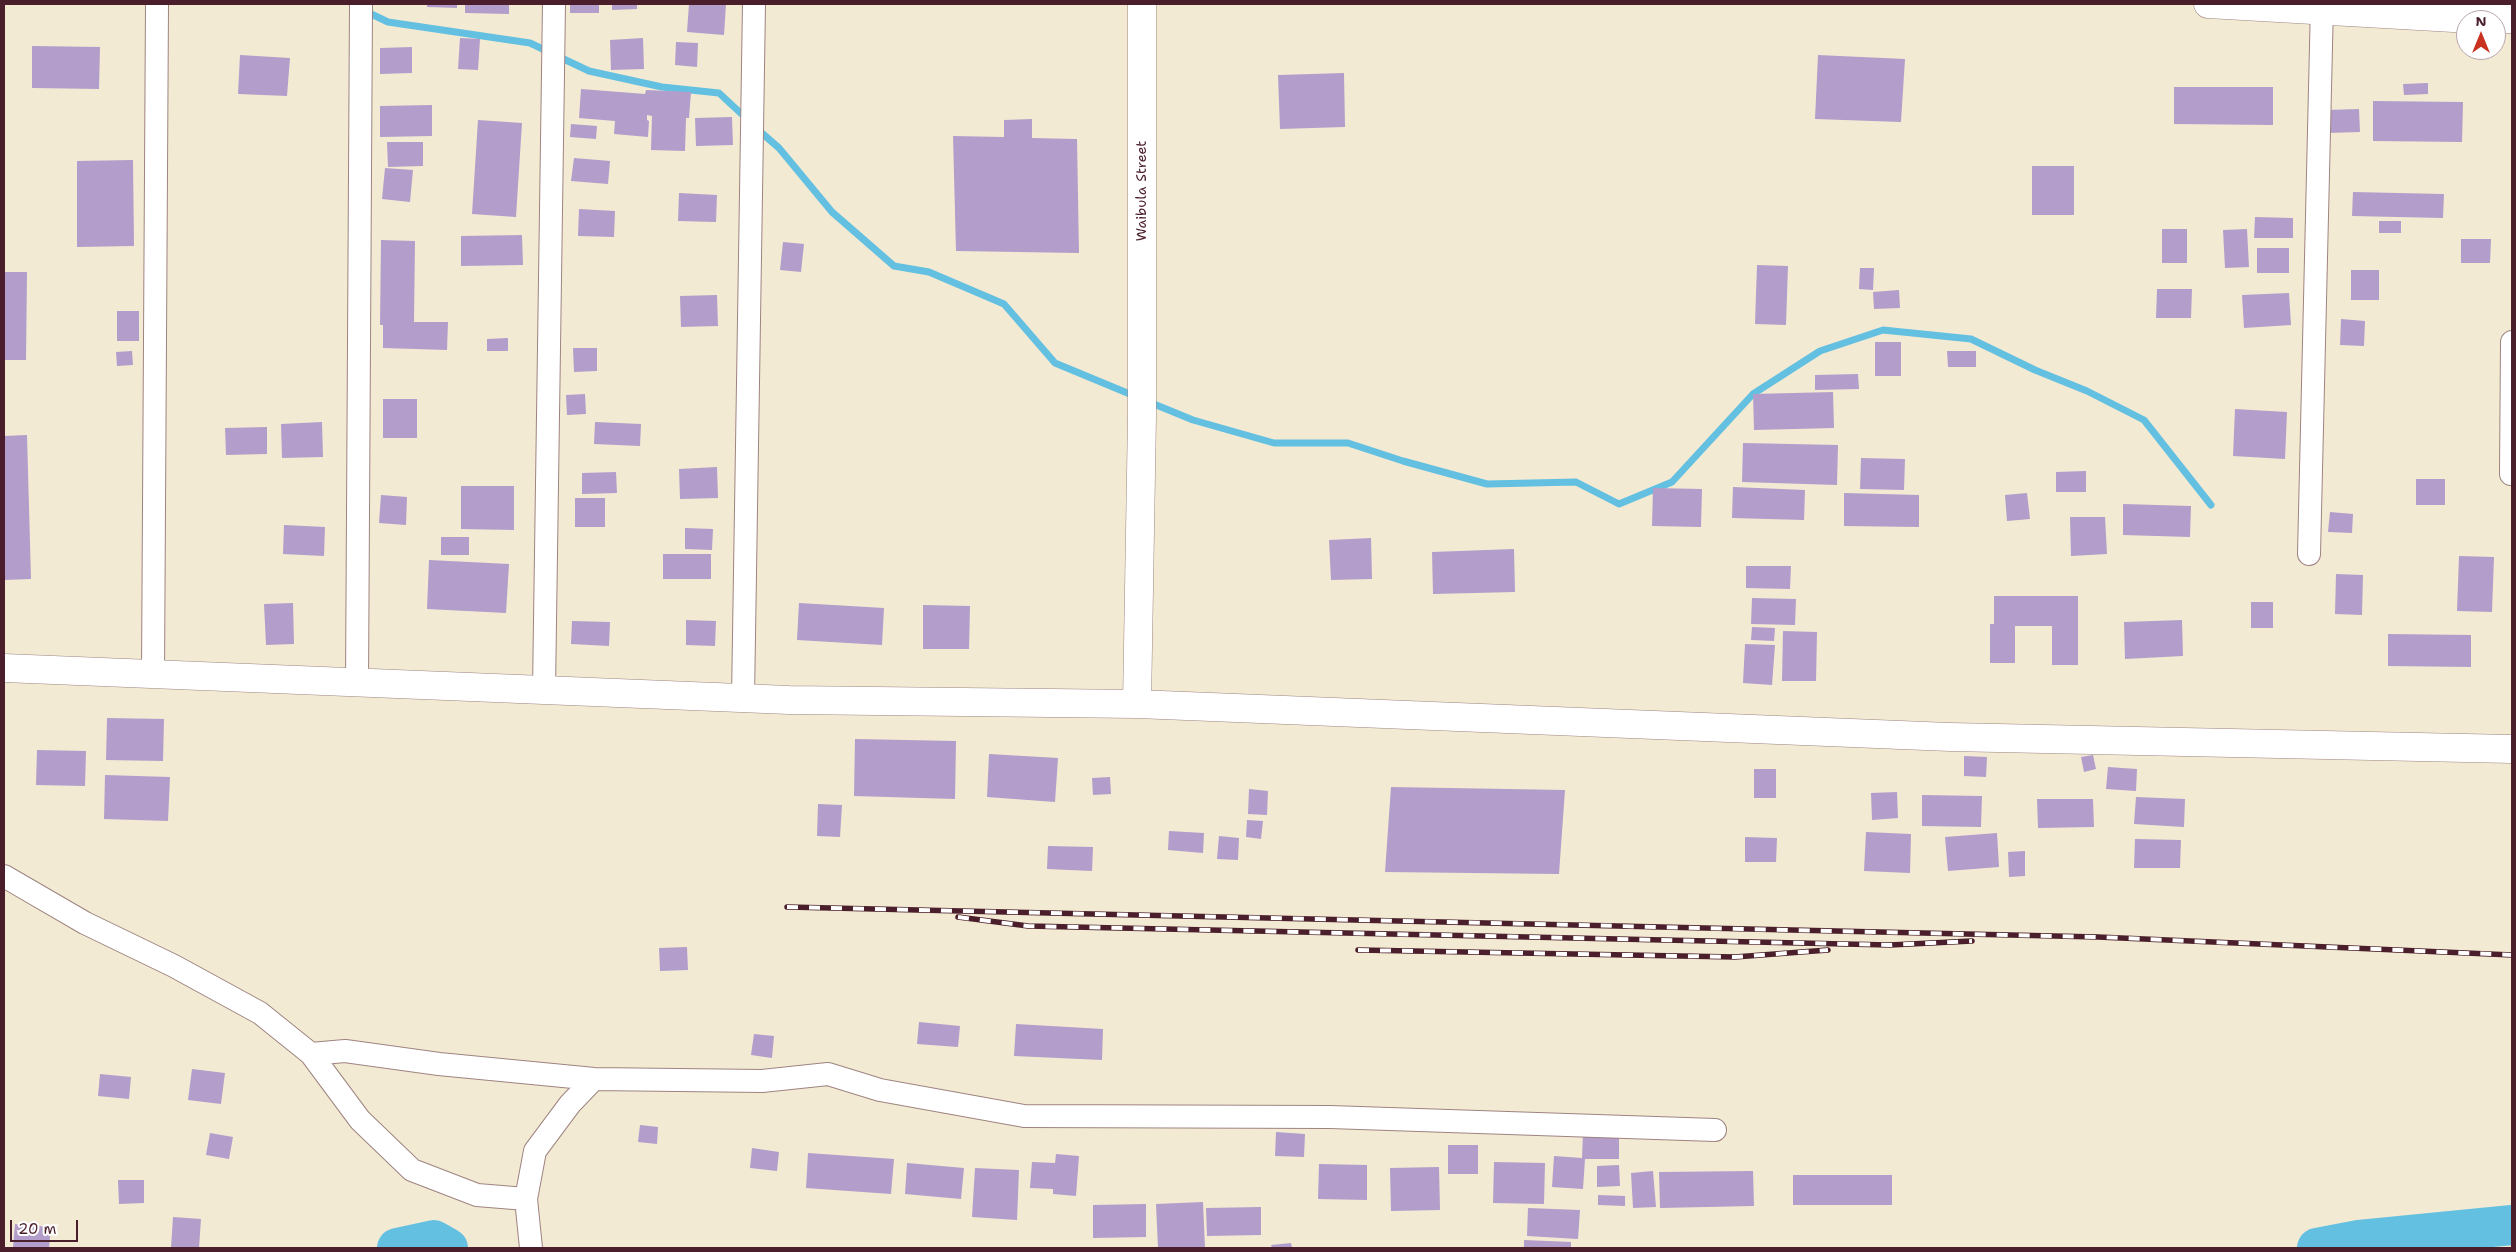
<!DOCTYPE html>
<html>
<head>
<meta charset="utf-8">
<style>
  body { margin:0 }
  #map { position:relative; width:2516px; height:1252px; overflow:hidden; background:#f3ead4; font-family:"Shantell Sans",sans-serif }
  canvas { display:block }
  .frame { position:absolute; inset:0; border:5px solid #4a1f2b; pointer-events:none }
  .north { position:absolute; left:2456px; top:10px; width:50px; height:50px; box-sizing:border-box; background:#fff; border:1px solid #b7a5aa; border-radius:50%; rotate:0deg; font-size:14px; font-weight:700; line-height:20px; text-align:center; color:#4a1f2b }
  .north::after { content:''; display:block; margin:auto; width:18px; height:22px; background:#c8321e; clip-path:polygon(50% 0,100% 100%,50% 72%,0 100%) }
  .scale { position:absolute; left:10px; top:1220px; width:68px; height:22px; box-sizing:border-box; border:2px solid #4a1f2b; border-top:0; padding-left:6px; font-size:15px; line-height:18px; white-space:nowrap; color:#4a1f2b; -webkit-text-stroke:4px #fff; paint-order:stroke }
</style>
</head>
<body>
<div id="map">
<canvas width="2516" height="1252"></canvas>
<div class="frame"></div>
<div class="north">N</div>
<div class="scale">20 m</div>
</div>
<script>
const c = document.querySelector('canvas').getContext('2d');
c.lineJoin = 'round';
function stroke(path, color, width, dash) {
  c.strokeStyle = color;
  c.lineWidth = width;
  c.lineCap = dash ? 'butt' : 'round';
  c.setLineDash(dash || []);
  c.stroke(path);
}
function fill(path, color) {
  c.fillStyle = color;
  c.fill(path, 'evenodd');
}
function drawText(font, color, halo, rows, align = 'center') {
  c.font = font + ' "Shantell Sans",sans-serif';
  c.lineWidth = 4;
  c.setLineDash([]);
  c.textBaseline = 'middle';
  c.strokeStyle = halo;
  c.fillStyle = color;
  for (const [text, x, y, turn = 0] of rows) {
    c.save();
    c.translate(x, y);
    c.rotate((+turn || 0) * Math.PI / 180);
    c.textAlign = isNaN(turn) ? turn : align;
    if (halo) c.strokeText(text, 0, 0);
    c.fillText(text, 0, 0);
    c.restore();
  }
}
stroke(new Path2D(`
  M365,11L388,22L530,43L589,71L662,87L719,93L747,119
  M756,128L779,148L832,212L894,266L929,272L1004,304L1055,363L1137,397
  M1149,402L1193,420L1274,443H1348L1403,461L1487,484L1576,482L1619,504L1672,482L1753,394L1820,351L1883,330L1971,339L2035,370L2087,391L2144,420L2211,505`), '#63c0e1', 7);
stroke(new Path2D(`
  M397,1248L434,1240L448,1248
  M2317,1248L2359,1240L2512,1225`), '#63c0e1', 40);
fill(new Path2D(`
  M427,4H457V8L427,7Z
  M465,4H509V14L465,13Z
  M570,4H599V13H570Z
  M612,4H637V9L612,10Z
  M689,4H726L724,35L687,32Z
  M460,38L480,39L478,70L458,69Z
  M643,38L644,69L611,70L610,40Z
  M676,42L698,43L697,67L675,65Z
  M32,46L100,47L99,89L32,88Z
  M412,47V73L380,74V48Z
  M240,55L290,58L287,96L238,94Z
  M1818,55L1905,59L1901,122L1815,119Z
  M1344,73L1345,127L1280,129L1278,75Z
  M2428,83V94L2404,95L2403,84Z
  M2174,87H2273V125L2174,124Z
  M581,89L645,94L646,90L691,92L689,118H686L685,151L651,150L652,116L647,115V120L649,121L648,137L614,134L615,121L579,118Z
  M2373,101L2463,102L2462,142L2373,141Z
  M432,105V136L380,137V106Z
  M2359,109L2360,132L2327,133L2326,110Z
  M732,117L733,145L696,146L695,118Z
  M1032,119V138L1077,139L1079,253L956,251L953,136L1004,137V120Z
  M478,120L522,123L516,217L472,214Z
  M571,124L597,126L596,139L570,137Z
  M387,142H423V166L388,167Z
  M574,158L610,161L608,184L571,181Z
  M133,160L134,246L77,247V161Z
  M2032,166H2074V215H2032Z
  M385,168L413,170L410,202L382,199Z
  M2353,192L2444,194L2443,218L2352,216Z
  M679,193L717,195L716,222L678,221Z
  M579,209L615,211L614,237L578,236Z
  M2255,217L2293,218V238H2254Z
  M2379,221H2401V233H2379Z
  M2162,229H2187V263H2162Z
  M2247,229L2249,267L2225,268L2223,230Z
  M522,235L523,265L461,266V236Z
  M2461,239H2491L2490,263H2461Z
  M381,240L415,241L414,322H448L447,350L383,348V325H380Z
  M783,242L804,244L801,272L780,270Z
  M2257,248H2289V273H2257Z
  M1757,265L1788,266L1786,325L1755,324Z
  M1860,268H1874L1873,290L1859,289Z
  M2351,270H2379V300H2351Z
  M4,272H27L26,360H4Z
  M2157,289H2192L2191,318H2156Z
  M1899,290L1900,308L1874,309L1873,292Z
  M2289,293L2291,325L2244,328L2242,295Z
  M717,295L718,326L681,327L680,296Z
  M117,311H139V341H117Z
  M2341,319L2365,321L2364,346L2340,345Z
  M508,338V351H487V339Z
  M1875,342H1901V376H1875Z
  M573,348H597V371L574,372Z
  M132,351L133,365L117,366L116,352Z
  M1947,351H1976V367H1948Z
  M1858,374L1859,389L1815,390V375Z
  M1833,392L1834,428L1754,430L1753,394Z
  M585,394L586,414L567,415L566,395Z
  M383,399H417V438H383Z
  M2235,409L2287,412L2285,459L2233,456Z
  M322,422L323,457L282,458L281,424Z
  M595,422L641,424L640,446L594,444Z
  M267,427V454L226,455L225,428Z
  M27,435L31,579L4,580V436Z
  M1743,443L1838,445L1837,485L1742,482Z
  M1861,458L1905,459L1904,490L1860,489Z
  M717,467L718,498L680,499L679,469Z
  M2086,471V492H2056V472Z
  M616,472L617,493L582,494V473Z
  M2416,479H2445V505H2416Z
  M461,486H514V530L461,529Z
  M1733,487L1805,490L1804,520L1732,518Z
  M1653,488L1702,489L1701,527L1652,526Z
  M1844,493L1919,495V527L1844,526Z
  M2027,493L2030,519L2007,521L2005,495Z
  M381,495L407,497L406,525L379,523Z
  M575,498H605V527H575Z
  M2123,504L2191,506L2190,537L2123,535Z
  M2330,512L2353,514L2352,533L2328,532Z
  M2070,517H2105L2107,554L2071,556Z
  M284,525L325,527L324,556L283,554Z
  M685,528L713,529L712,550L685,549Z
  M441,537H469V555H441Z
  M1371,538L1372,579L1331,580L1329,540Z
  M1514,549L1515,592L1433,594L1432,552Z
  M663,554H711V579H663Z
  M2459,556L2494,557L2492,612L2457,611Z
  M429,560L509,564L506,613L427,609Z
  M1746,566H1791L1790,589L1746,588Z
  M2336,574L2363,575L2362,615L2335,614Z
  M1994,596H2078V665H2052V626H2015V663H1990V624H1994Z
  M1752,598L1796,599L1795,625L1751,624Z
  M2251,602H2273V628H2251Z
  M293,603L294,644L266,645L264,604Z
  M799,603L884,608L882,645L797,640Z
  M923,605L970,606L969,649H923Z
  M686,620L716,621L715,646L686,645Z
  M2182,620L2183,656L2125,659L2124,622Z
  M572,621L610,622L609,646L571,644Z
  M1752,627L1775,628L1774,641L1751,640Z
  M1783,631L1817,632L1816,681H1782Z
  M2388,634L2471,635V667L2388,666Z
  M1745,644L1775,645L1772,685L1743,683Z
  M107,718L164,719L163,761L106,760Z
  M855,739L956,741L955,799L854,796Z
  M37,750L86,751L85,786L36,785Z
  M989,754L1058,758L1055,802L987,797Z
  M2093,755L2096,769L2084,772L2081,757Z
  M1964,756L1987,757L1986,777L1964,776Z
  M2108,767L2137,769L2136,791L2106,789Z
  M1754,769H1776V798H1754Z
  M105,775L170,777L168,821L104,819Z
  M1110,777L1111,794L1093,795L1092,778Z
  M1391,787L1565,790L1559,874L1385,872Z
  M1249,789L1268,791L1267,815L1248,814Z
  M1897,792L1898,818L1872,820L1871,793Z
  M1922,795L1982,796L1981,827L1922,826Z
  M2136,797L2185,799L2184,827L2134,824Z
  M2037,799H2093L2094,827L2038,828Z
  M818,804L842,805L840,837L817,836Z
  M1247,820L1263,821L1261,839L1246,837Z
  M1169,831L1204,833L1203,853L1168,850Z
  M1866,832L1911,834L1910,873L1864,871Z
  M1997,833L1999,867L1948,871L1945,837Z
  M1219,836L1239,838L1238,860L1217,859Z
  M1745,837L1777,838L1776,862H1745Z
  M2135,839L2181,840L2180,868H2134Z
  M1048,846L1093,847L1092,871L1047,869Z
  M2025,851V876L2009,877L2008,852Z
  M687,947L688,970L660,971L659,948Z
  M919,1022L960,1026L958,1047L917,1044Z
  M1016,1024L1103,1029L1102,1060L1014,1056Z
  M754,1034L774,1036L772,1058L751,1055Z
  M192,1069L225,1073L221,1104L188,1100Z
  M100,1074L131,1077L129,1099L98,1096Z
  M640,1125L658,1127L657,1144L638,1142Z
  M1276,1132L1305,1134L1304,1157L1275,1156Z
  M210,1133L233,1137L229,1159L206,1155Z
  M1583,1134H1619V1159H1585L1583,1189L1552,1187L1554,1156L1582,1158Z
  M1448,1145H1478V1174H1448Z
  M752,1148L779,1152L777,1171L750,1168Z
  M808,1153L894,1159L891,1194L806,1188Z
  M1056,1154L1079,1156L1076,1196L1053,1194V1189L1030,1188L1032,1162L1055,1163Z
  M1494,1162L1545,1163L1544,1204L1493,1203Z
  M907,1163L964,1168L961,1199L905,1194Z
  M1319,1164L1367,1165V1200L1318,1199Z
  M1619,1165L1620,1186L1597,1187V1166Z
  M1439,1167L1440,1210L1391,1211L1390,1168Z
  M975,1168L1019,1170L1017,1220L972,1217Z
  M1653,1171L1656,1207L1633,1208L1631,1173Z
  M1753,1171L1754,1206L1660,1208L1659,1172Z
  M1793,1175H1892V1205H1793Z
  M118,1180H144V1203L119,1204Z
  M1598,1195L1625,1196V1206L1598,1205Z
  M1203,1202L1205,1248H1158L1156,1204Z
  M1146,1204V1237L1093,1238V1205Z
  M1261,1207V1235L1207,1236L1206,1208Z
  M1528,1208L1580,1210L1578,1239L1527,1236Z
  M173,1217L201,1219L199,1248H171Z
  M15,1224L51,1227L49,1248H13Z
  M1524,1240L1571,1242V1248H1524Z
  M1291,1243L1292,1248H1272L1271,1245Z`), '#b39dca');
const street = new Path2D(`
  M2511,474L2512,342
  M2309,554L2322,4
  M153,674L157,4
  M357,682L361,4
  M544,690L554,4
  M743,698L754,4
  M4,876L85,923L174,966L260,1013L311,1054L360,1120L412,1170L477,1195L526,1199
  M311,1054L345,1051L439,1064L594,1079L762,1081L828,1074L880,1090L1024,1116L1330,1117L1715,1130
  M531,1248L526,1199L535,1151L570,1104L594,1079`);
const secondary = new Path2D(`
  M2208,4L2471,19H2512
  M4,668L789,700L1137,704L1142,416V4
  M1137,704L1950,737L2512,749`);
stroke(street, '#9e8480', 24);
stroke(secondary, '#9e8480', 29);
stroke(street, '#fff', 22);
stroke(secondary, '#fff', 28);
const rail = new Path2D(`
  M787,907L2098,937L2512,955
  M958,917L1028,926L1890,945L1972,941
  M1358,950L1735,957L1828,950`);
stroke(rail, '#4a1f2b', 5.5);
stroke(rail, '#fff', 4, [11]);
drawText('14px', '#4a1f2b', '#fff', [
  ["Waibula Street",1142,191,-90]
]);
</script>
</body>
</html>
